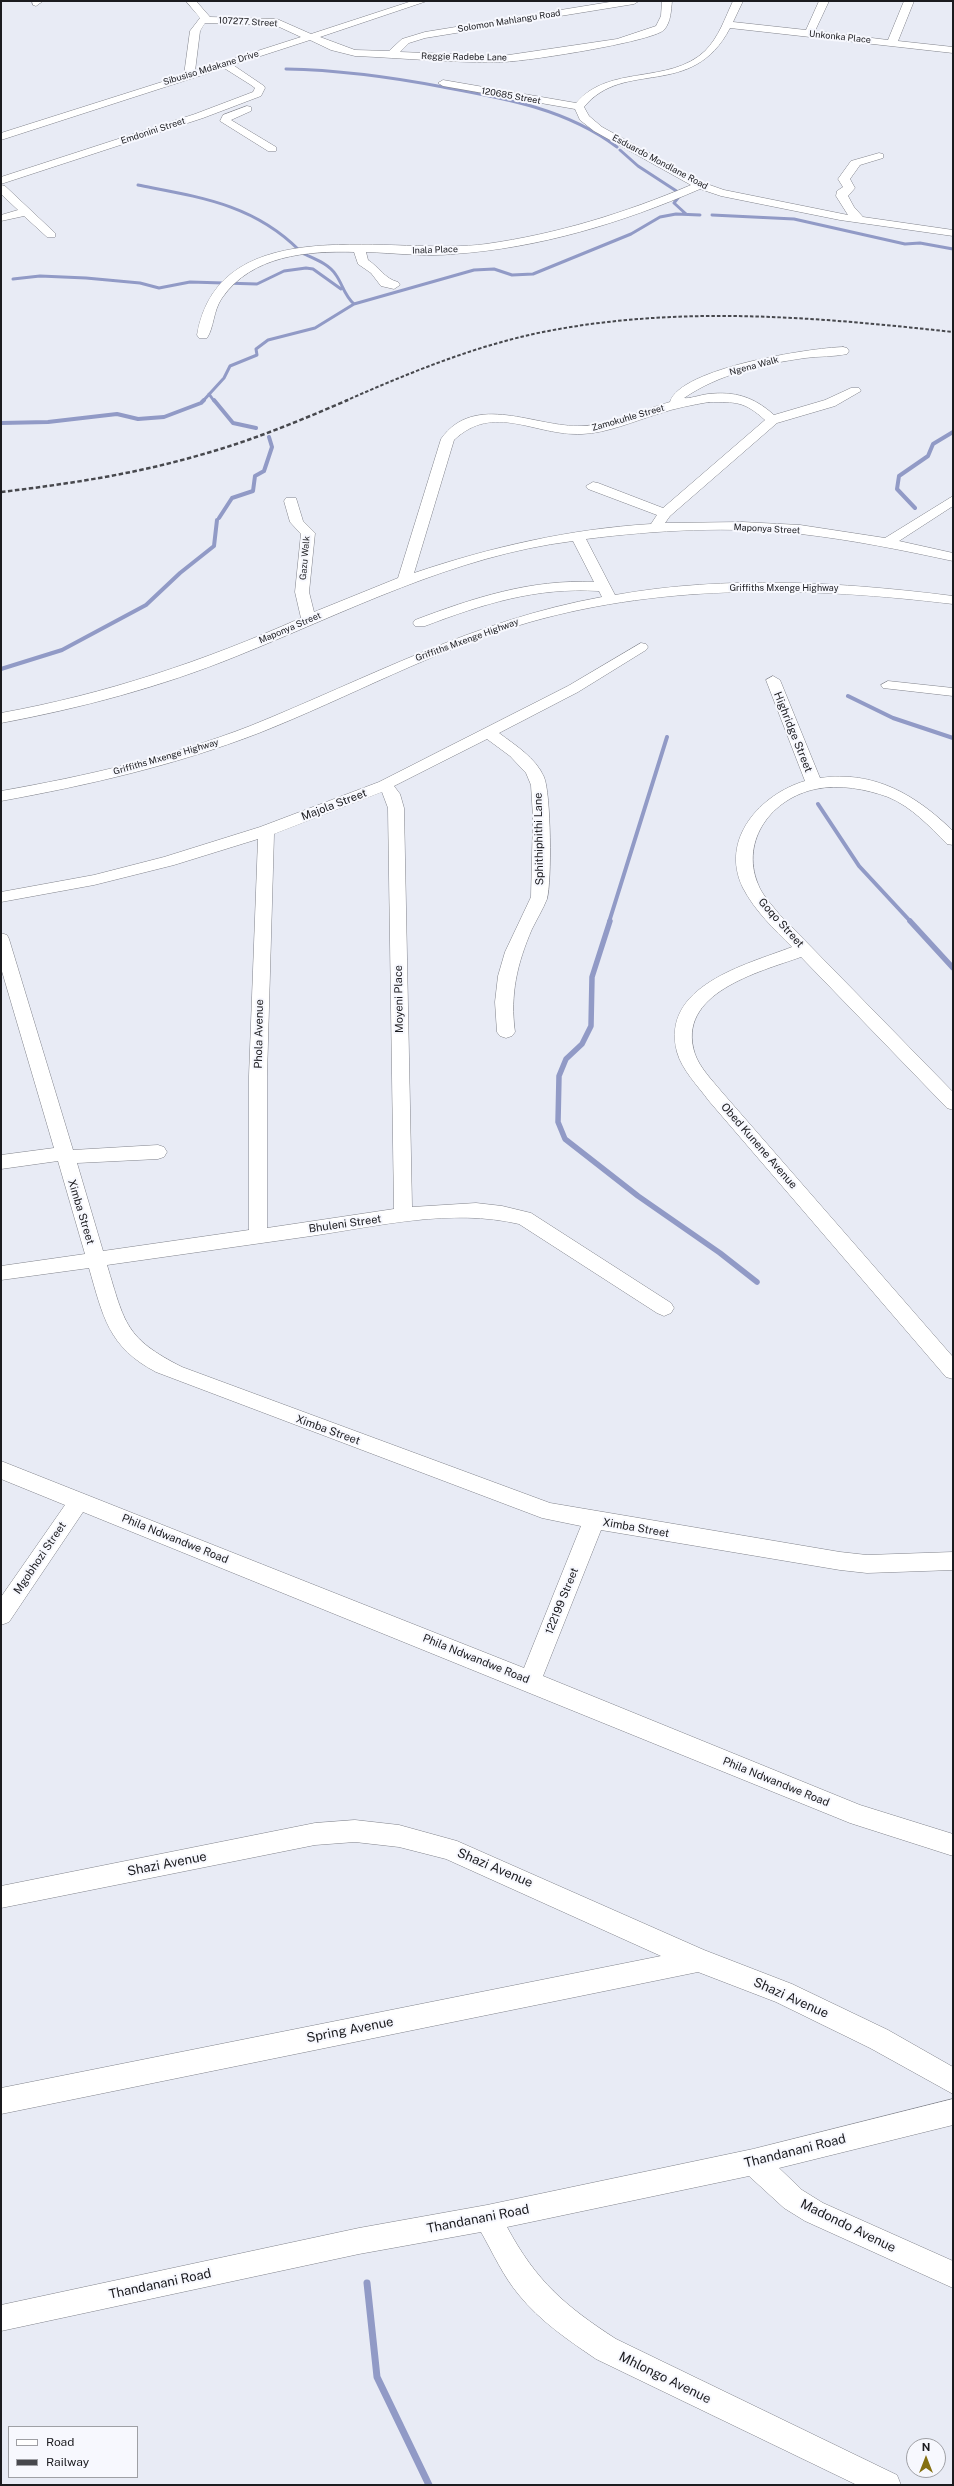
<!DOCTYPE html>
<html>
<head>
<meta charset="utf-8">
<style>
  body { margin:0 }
  #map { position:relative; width:954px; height:2486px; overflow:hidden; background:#e8ebf5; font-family:"Public Sans",sans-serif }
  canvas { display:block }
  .frame { position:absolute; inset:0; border:2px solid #1b1b1f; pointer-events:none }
  .legend { position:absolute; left:8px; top:2426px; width:130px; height:52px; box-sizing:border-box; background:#f7f8fe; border:1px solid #9fa0a5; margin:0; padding:5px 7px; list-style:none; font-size:12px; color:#1b1b1f }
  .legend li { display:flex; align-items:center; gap:8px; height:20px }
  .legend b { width:20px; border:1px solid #9fa0a5 }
  .north { position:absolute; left:906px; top:2438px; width:40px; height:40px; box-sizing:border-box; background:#f7f8fe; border:1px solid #9fa0a5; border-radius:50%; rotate:0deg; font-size:11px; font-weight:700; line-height:16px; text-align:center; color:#1b1b1f }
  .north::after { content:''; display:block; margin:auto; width:14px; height:18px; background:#857010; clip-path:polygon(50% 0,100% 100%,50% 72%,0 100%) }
</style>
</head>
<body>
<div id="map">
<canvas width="954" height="2486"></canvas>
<div class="frame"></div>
<ul class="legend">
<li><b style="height:5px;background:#fff"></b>Road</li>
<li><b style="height:5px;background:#47484d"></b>Railway</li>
</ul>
<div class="north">N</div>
</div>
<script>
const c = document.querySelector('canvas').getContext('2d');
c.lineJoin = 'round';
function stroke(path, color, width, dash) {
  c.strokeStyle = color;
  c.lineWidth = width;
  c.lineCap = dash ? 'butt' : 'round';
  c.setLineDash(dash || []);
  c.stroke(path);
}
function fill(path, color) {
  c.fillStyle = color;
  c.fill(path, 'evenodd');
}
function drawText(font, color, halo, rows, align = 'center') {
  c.font = font + ' "Public Sans",sans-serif';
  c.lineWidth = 4;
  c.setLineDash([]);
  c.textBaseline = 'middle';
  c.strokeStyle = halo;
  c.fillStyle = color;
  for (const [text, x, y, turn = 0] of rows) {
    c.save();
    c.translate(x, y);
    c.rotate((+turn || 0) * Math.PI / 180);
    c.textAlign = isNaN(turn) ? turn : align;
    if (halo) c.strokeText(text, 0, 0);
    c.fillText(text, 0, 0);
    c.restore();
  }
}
stroke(new Path2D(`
  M286,69C339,70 391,77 443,87C504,98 567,109 617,147
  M620,150L638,166L681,194L674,203L686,214
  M138,185C199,197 253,204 299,250
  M712,215L794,219L905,244L920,243L953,249
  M304,254C315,259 329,264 336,275C343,285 344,295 354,304
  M13,279L40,276L86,278L140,283L159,288L190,282L257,284L284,271L306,268L313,269L341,289
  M209,394L214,401
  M203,401L224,378L230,366L257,355L256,349L268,340L315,328L354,304L474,270L494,269L512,275L533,274L631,234L660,217L676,214L700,215`), '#919ac6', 3);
stroke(new Path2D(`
  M214,400L233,423L256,428
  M1,423L48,422L117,414L138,419L164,417L201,403L204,400
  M915,508L897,489L899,476L928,456L933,444L953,432
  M219,518L232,498L253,491L255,476L264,471L272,447L269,437
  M1,669L62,650L146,605L180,573L214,546L217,520
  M848,696L893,718L953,738
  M818,804L859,866L911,922
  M609,922L667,737`), '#919ac6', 4);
stroke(new Path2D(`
  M610,921L592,977L591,1026L582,1044L566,1059L559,1076L558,1122L565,1139L638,1196L720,1253L757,1282
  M910,921L953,968`), '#919ac6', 5.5);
stroke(new Path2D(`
  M367,2283L377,2377L429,2485`), '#919ac6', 7);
const minor = new Path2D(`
  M32,1H43L36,6L33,5Z
  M186,1H196L210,17L277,19L311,34L412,1H427L320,37L355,50L389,51L402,39L425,32L616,1H639L634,4L425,38L409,43L400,52L502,56L617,39L656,26L661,16L662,1H672C671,10 671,22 664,30C651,42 523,62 501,62C452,63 403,58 355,56L331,50L310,40L233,65L264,86L265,88L261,96L203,118L1,184V177L195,114L253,92L255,88L251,85L224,68L1,140V133L184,75L190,31L200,18ZM205,23L275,25L301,37L195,71L200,31Z
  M733,1H743L733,22L806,30L819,1H829L815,31L888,40L904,1H914L898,41L953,47V53L730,28C692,101 624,58 584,107L589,116L602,127L704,183L724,190L848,215L836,196L837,191L843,187L838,179L851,161L879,153L883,154V158L860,165L850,179L855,188L848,196L854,207L863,217L953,230V236L840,220L721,196L700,189C622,223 539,248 454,254C425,257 395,253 366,252L368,260C379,267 385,279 398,282L400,285L394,289L381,286L371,273L358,264L354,252C307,251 252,255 222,298C213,311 214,328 207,338H199L197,335C219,206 397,257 486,244C557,234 625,213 691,185L594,131L580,120L575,109L443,86L438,83L443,80L576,103C609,64 669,85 705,51C719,37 725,18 733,1Z
  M247,106L251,107V111L231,120L276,147V151H268L220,121L223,115Z
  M1,185L5,186L55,233V237H47L24,216L1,221V215L18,210L1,194Z
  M843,347L847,348L849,351L847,354C834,357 819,356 805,358C763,364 719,374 684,398C689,399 700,395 708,394C735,391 754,397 774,415L825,400L851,388H859L861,391L835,406L777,423L670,516L665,523L742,522L800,525L885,538L953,496V506L899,541L953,553V561C902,550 853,540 801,534C730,526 657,530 586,539L615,595C727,575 841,582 953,596V604C812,587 668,583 530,622C436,649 350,697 259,733C176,765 89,785 1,801V791C86,776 170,757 250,726C369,678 474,620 602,597L599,591C536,587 483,604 425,626H415L413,623L415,620C473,598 531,579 594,582L573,541C453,556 347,612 237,656C161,687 81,708 1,723V713C106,694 204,661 301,618L295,592L301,534L290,522L284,501L286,498H296L303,521L315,533L309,592L314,612L398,578L441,439C475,391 536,428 582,426C611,425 642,410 670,402C680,368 810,348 843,347ZM709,402C736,402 744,401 765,420L663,508L598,483L593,482L586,486L588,489L657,515L651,524C570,529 491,547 414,573L454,440C494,402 534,436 582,434C608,433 634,421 658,414C675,408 692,405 709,402Z
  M641,643L646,644L648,647L646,650L578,692L499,733C515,745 536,758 544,777C551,793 552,882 547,899C543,909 537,919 532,929C517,964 510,994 515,1032L512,1036L506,1038L500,1036L497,1032L495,1002L498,976L505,952L531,897L533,817L531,785L526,773L510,756L487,739L394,786L400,794L404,808L412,1207L476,1203L502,1206L531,1213L671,1303L674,1308L671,1313L664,1316L657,1313L519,1224C451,1208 379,1226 311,1236C243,1246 175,1255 107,1265C125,1324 125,1338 182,1367L550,1503L840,1552L867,1555L953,1552V1570L867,1573L840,1570L601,1530L543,1676L860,1805L953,1834V1856L850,1823L83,1512L9,1622L1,1625V1597L65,1505L1,1479V1461L524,1668L581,1526L542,1518L156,1372C108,1347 103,1316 89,1268L1,1280V1266L85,1254L58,1161L1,1169V1155L54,1148L1,968V933L7,935L9,939L73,1150L158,1145L164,1147L167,1152L164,1157L158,1159L77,1163L103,1251L249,1230V1076L258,839L174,865L94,885L1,902V892L94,875L164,857L260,827L379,782L568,686ZM382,792L388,808L394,1209L267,1228V1076L274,834Z
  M773,676L780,680L820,778C874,770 916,795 953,831V845L947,844C929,826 912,807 888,797C866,789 839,784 816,789C772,798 740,840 758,884C762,895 772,905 779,914L953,1092V1110L947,1108L801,957C759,972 675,993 695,1054C700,1068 712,1080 721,1091L953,1357V1379L946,1377L709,1101C698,1086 682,1070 677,1052C660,986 745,965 792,947C774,929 755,911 743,888C719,839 761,794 805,781L766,680Z
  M888,681L953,688V696L883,688L881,685Z
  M355,1820L399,1825L457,1841L704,1950L792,1984L888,2030L953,2067V2094L870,2048L776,2002L698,1972L1,2114V2088L661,1956L446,1859L399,1847L355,1842L315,1845L1,1908V1886L315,1823Z
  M953,2099V2125L779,2168L802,2190L823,2203L953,2261V2288L805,2221L784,2208L749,2176L507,2227C536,2281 565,2306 616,2339L897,2475L901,2485H857L596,2359C568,2340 540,2321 519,2295C503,2276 493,2253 481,2232L359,2254L1,2331V2305L359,2228L487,2205L753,2149Z`);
stroke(minor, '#81838b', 1);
fill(minor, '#fff');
stroke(new Path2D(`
  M345,401C409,373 474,346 543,332C679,305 816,317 953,332`), '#47484d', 2, [3.5, 2]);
stroke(new Path2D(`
  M1,492C68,484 135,474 200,455C251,441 299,421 348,400`), '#47484d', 2.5, [4.5, 2.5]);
drawText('9px', '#1b1b1f', '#f7f8fe', [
  ["Solomon Mahlangu Road",509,21,-9],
  ["107277 Street",248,22,3],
  ["Unkonka Place",840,37,6],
  ["Reggie Radebe Lane",464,57,1],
  ["Sibusiso Mdakane Drive",211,68,-17],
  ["120685 Street",511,96,10],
  ["Emdonini Street",153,131,-18],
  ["Esduardo Mondlane Road",660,162,28],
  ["Inala Place",435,250,-2],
  ["Ngena Walk",754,366,-15],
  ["Zamokuhle Street",628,418,-16],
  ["Maponya Street",767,529,3],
  ["Gazu Walk",305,558,-85],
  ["Griffiths Mxenge Highway",784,588],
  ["Maponya Street",290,628,-23],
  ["Griffiths Mxenge Highway",467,640,-20],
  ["Griffiths Mxenge Highway",166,757,-16]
]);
drawText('11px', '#1b1b1f', '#f7f8fe', [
  ["Highridge Street",793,732,68],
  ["Majola Street",334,805,-21],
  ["Sphithiphithi Lane",539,839,-91],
  ["Goqo Street",781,923,48],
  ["Moyeni Place",399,999,-91],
  ["Phola Avenue",259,1034,-89],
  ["Obed Kunene Avenue",759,1146,49],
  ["Ximba Street",81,1212,73],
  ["Bhuleni Street",345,1224,-8],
  ["Ximba Street",328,1430,20],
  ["Ximba Street",636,1528,10],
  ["Phila Ndwandwe Road",175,1539,22],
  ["Mgobhozi Street",40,1558,-56],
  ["122199 Street",562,1601,-68],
  ["Phila Ndwandwe Road",476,1659,22],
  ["Phila Ndwandwe Road",776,1782,22]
]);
drawText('13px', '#1b1b1f', '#f7f8fe', [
  ["Shazi Avenue",167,1864,-11],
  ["Shazi Avenue",495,1868,23],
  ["Shazi Avenue",791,1998,24],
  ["Spring Avenue",350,2030,-11],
  ["Thandanani Road",795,2151,-14],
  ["Thandanani Road",478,2219,-11],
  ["Madondo Avenue",848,2226,26],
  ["Thandanani Road",160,2284,-12],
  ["Mhlongo Avenue",665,2378,26]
]);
</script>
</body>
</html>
